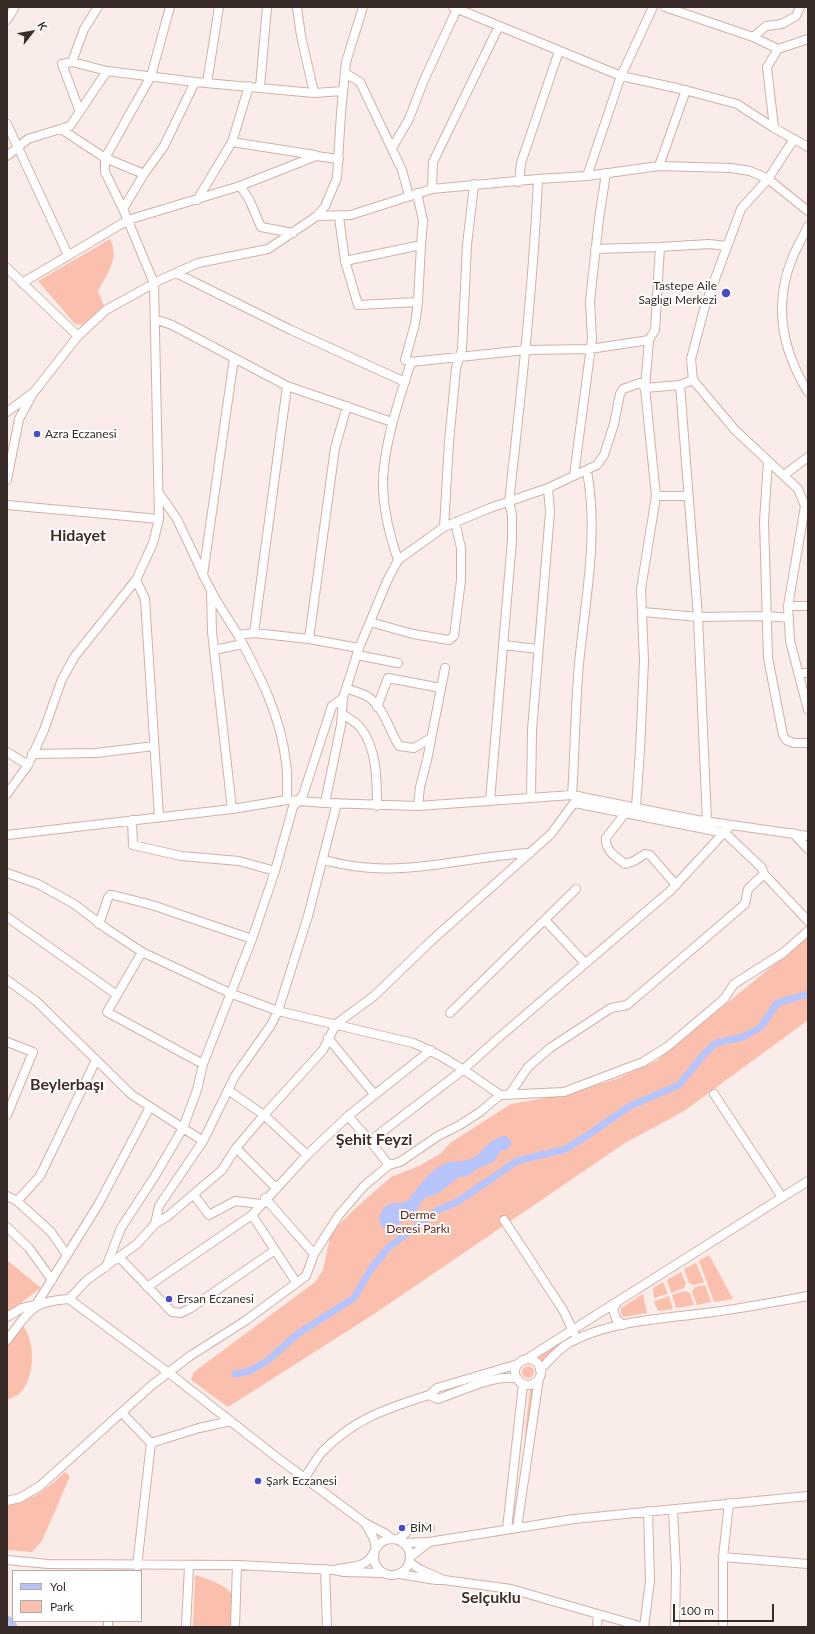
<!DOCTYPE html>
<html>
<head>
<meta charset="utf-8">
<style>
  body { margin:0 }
  #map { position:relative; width:815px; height:1634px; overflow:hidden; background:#faede9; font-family:Lato,sans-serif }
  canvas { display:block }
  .frame { position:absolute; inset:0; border:8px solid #392c28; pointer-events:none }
  .legend { position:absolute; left:12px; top:1570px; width:130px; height:52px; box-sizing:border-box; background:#fff; border:1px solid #b0aba9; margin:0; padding:5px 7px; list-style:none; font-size:12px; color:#392c28 }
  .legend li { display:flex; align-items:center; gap:8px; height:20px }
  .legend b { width:20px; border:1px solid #b0aba9 }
  .north { position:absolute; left:12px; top:12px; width:40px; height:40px; -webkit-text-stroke:3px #fff; paint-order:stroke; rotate:59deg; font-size:11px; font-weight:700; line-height:16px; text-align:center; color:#392c28 }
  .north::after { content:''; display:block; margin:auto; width:14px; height:18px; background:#392c28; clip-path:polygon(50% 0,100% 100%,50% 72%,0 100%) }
  .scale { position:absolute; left:673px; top:1604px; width:101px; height:18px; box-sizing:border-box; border:2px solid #392c28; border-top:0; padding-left:5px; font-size:12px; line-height:14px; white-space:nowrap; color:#392c28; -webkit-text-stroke:3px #fff; paint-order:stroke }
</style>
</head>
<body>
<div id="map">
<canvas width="815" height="1634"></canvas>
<div class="frame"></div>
<ul class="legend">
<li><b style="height:5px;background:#b7c1f7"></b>Yol</li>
<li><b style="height:11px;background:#fbbfad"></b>Park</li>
</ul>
<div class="north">K</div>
<div class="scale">100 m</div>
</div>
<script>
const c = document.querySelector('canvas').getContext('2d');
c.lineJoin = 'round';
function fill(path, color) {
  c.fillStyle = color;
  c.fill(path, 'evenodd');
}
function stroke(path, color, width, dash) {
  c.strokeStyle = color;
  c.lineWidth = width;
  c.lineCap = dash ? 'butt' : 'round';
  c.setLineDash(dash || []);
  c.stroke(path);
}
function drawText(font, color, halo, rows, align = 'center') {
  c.font = font + ' Lato,sans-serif';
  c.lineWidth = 4;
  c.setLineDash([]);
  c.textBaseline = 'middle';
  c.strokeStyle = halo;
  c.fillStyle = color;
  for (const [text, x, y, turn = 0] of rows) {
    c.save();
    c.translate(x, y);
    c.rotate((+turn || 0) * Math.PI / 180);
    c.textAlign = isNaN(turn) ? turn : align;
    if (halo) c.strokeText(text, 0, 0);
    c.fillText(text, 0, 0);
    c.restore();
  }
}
fill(new Path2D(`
  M110,239C120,259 107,273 98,291L104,306L82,325L75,324L38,281Z
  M808,937V1020L684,1111L625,1143L374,1314L228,1407L191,1380L194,1372L315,1282L323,1270L331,1232L359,1205L391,1177L419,1166L440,1154L450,1143L511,1104L568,1094L616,1079L656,1061Z
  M709,1255L733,1299L714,1302L699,1261Z
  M7,1260L41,1288L7,1313Z
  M696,1263L704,1282L693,1285L689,1283L684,1269Z
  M681,1272L686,1283L684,1288L671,1293L667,1280Z
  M663,1282L668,1294L654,1298L653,1288Z
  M705,1285L711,1302L697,1305L692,1292L695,1287Z
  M685,1291L690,1293L694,1305L676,1308L672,1295Z
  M643,1294L647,1313L623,1317L621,1313V1308Z
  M669,1296L673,1309L658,1311L654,1301Z
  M22,1325C36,1340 35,1377 21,1392C17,1396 11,1398 7,1400V1345Z
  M569,1336L571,1338L542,1363L536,1357Z
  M522 1372a6 6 0 1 1 12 0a6 6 0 1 1-12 0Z
  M530,1389H534L524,1442Z
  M65,1472L70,1476L42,1541L32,1552L7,1550V1506C33,1500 46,1490 65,1472Z
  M195,1575C210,1580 223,1583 233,1595L231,1627H193Z`), '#fbbfad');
fill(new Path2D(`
  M503,1136H507L512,1144L507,1150L500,1151L496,1159L492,1163L478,1168L468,1176L459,1177L439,1193L426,1197L421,1202L417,1210L409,1217L390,1230L381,1227L379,1217C388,1196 393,1207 407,1201C421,1186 425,1173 446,1163C455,1160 464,1163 473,1158C485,1151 485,1142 503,1136Z`), '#b8c5fc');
stroke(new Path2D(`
  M235,1374L250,1371L267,1361L299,1333L354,1298L371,1269L389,1247L438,1210L457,1202L517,1161L566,1149L588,1135L630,1106L679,1085L706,1052L716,1043L743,1037L761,1027L777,1003L808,994`), '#b8c5fc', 7);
const minor = new Path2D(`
  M98,7L84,29L72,62L107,71
  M297,7L301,36L314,93
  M453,7L621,76L681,89L737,104L774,128L808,147
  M665,7L753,37L778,49L808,39
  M7,20L15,7
  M753,37L766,26L782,24L796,16L800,7
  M72,62L62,64L80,112
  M345,73L360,82L402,170L409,196
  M207,83L219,7
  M260,87L267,7
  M7,124L68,255
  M774,128L767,67L778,49
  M61,129L105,158L144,174L164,146L195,82
  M794,139L768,179L741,209L705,306L691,359L693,380L735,430L798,489L805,506L788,606L790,641L808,710
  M232,142L315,155
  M392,148L409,119L424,80L457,9
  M7,156L28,139L70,126L107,71L195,82L314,93L343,91
  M659,166L686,90
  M587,176L621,76L653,7
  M519,182L521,163L559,51
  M240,186L249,199L261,227L293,233
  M432,189L433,162L499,26
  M197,200L232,142L249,86
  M123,209L144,174
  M317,216L351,215L432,189L538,179
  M339,217L345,261L358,305L418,302L415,324L405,360L411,362
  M808,226C803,237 796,248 792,259C773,306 782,350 808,392
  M595,249L660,247L709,244L727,246
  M345,261L421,245L423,221L417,193
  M7,268L78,336
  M176,273L291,330L405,382
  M22,283L128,220L240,186L316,156L339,159
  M418,302L421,245
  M155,319L172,325L287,386L392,422
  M234,358L203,575L216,600L238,635
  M645,388L649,340
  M347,406L335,448L309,639L359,648
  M7,412L34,392L78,336L106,310L160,280L198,263L268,249L317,216L325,206L337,178L341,113L346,62L363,7
  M768,461L764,521L768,658L783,735L786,740L794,743H808
  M574,475L592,339L590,301L599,219L606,173
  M784,475L808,457
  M7,480L19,419L32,395
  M159,493L177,519L203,574
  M656,496H688
  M7,505L159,519
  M444,527L449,442L456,368L462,349L467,245L474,184
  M398,560C390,537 384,513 383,488C382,448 399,400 411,362L526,350L590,349L649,340L655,330L660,247
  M136,580L145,599L159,817
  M211,592L212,632L232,809
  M788,606H808
  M643,612L698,617L680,385
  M370,622L413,634L449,640L454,636L461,580V548L455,522
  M254,633L287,386
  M503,645L538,649
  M214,650L243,644
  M357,655L398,663
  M798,673H808
  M347,688C353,691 361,693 367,696C384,707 389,730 399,746L414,748L431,738
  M377,707L388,678L441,688
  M342,714C348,718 356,722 360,727C377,748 377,780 377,806
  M7,752L28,765
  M32,754L96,753L154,746
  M7,794L28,765L44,730L62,679L75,656L136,580L153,543L159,519L154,283L123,209L105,172V158L151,76L170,7
  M572,795C575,751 575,708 579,664C585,601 599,535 587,471
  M531,797L532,730L550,512L548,488
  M287,800C287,788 288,775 286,763C281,716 260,676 238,635L254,633L309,639
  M490,801L512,540V515L509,502C521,395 533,287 538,179L587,176L659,166L731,168L750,171L768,179L808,211
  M325,803L341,725L343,698L359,648L387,581L398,560L444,527L490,508L548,488L597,465L604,455L614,424L620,394L623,389L640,383L645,388
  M575,803L725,833L762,868L764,874
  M418,806L420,787L427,760L445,668
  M636,807L640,750L644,661L641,589L656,496L645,388L680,385L693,380
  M626,812L606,838C605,851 616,857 625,864L634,861L645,854L650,855L676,885
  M132,820L133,845L181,856L239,861L275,871
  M707,821L698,617L768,616L789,618
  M793,833L808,849
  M7,835L232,809L287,800L325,803L418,806L572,795L697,820L808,836
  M323,860C333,862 343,865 353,866C410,875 473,856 530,853
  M7,873L38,884L74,904L107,929L142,952L232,994L278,1011L413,1043C445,1056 472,1075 500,1095
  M7,917L117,995L107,1012L203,1064
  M545,920L585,963
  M99,924L108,898L110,895H113L152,905L252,939
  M7,980L36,1001L132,1095L203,1141
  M117,995L142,952
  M450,1013L576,889
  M328,1038L374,1094
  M7,1042L33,1052L7,1115
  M228,1090L264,1115L307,1155
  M714,1094L782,1197
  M509,1095L528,1067L550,1048L611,1008L627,1005L745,904L748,889L764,874L808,921
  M348,1116L431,1050
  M236,1148L276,1188
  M389,1165L370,1141L464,1069L496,1040L670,891L731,825
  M194,1195L209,1215L235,1201L261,1204
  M7,1196L17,1201
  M265,1198L314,1254
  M252,1215L275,1250
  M504,1220L563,1310L574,1333
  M155,1224L168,1216L222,1170L236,1148L264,1115L323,1050L336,1024L374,996L431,941L551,834L579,796
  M7,1227L29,1248L52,1280
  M67,1255L98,1205L150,1107
  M119,1257L172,1312L181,1313L191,1308L275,1250L296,1282
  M106,1267L121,1228L155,1176L183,1128L197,1090L203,1064L252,939L275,871L293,807L303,795L332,706L343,698
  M147,1287L252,1215L307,1155L348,1116L370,1141
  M69,1299L169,1373L279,1459L365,1523
  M618,1301L613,1309L616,1319L623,1325
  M7,1317L22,1308L36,1305L67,1255L51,1232L17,1201L40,1176L96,1060
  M7,1340C29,1312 31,1301 69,1299L87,1280L137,1244L155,1224L159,1206L203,1141L235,1076L271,1025L278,1011L308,916L337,803
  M515 1372a13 13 0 1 1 26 0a13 13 0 1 1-26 0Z
  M525,1360L808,1181
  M540,1370C549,1361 557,1350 569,1343C609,1321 661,1319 706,1313C740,1309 774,1302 808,1296
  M518,1379C497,1373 459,1392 438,1399L429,1395L437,1388L518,1364
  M122,1413L151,1443L137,1566
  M151,1443L199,1428L231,1421
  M305,1477C311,1469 316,1459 322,1452C355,1418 386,1409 429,1395
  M7,1501L20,1498L40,1486L152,1385L190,1356L245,1321L306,1276L314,1254L339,1215L364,1186L389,1165L400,1162L438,1136L460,1125L480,1112L500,1095L564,1092L643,1062L667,1047L724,999L734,984L783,953L808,931
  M673,1510L676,1569L675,1627
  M517,1528L539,1378
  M507,1529L523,1384
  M374 1557a18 18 0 1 1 36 0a18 18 0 1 1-36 0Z
  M398,1540L412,1527L430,1528
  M429,1542L574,1519L808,1496
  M403,1543L429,1542L410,1557
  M376,1548L373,1537L365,1523L386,1534L392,1539
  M374,1552C366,1570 350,1565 334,1570L344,1572L384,1573
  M723,1557L808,1564
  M7,1560L48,1564L237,1565L334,1570
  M325,1569L327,1627
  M399,1574L436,1580H444L421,1570L409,1562
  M444,1580L511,1589L643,1627
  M108,1627V1621
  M186,1627L189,1566
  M235,1627L237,1565
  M597,1627L598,1614
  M644,1627L650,1581L648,1511
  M723,1627V1557L729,1503`);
const major = new Path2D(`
  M7,1622L11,1627`);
stroke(minor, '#d1b1a7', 10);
stroke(major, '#cfcccb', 13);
stroke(minor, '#fff', 8);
stroke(major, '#b7c1f7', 11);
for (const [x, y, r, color] of [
  [726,293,5,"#474ec4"],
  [37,434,4,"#474ec4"],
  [169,1299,4,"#474ec4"],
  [258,1481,4,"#474ec4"],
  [402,1528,4,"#474ec4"]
]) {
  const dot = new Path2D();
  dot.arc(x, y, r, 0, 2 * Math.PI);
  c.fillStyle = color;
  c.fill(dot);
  stroke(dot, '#fff', 1.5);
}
drawText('12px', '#392c28', '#fff', [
  ["Tastepe Aile",717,286,"right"],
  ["Saglıgı Merkezi",717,300,"right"],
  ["Azra Eczanesi",45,434],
  ["Ersan Eczanesi",177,1299],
  ["Şark Eczanesi",266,1481],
  ["BİM",410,1528]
], 'left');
drawText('12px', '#601c08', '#fff', [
  ["Derme",418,1215],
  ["Deresi Parkı",418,1229]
]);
drawText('bold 16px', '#442b24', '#fff', [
  ["Hidayet",78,536],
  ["Beylerbaşı",67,1085],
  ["Şehit Feyzi",374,1140],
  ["Selçuklu",491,1598]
]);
</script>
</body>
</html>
